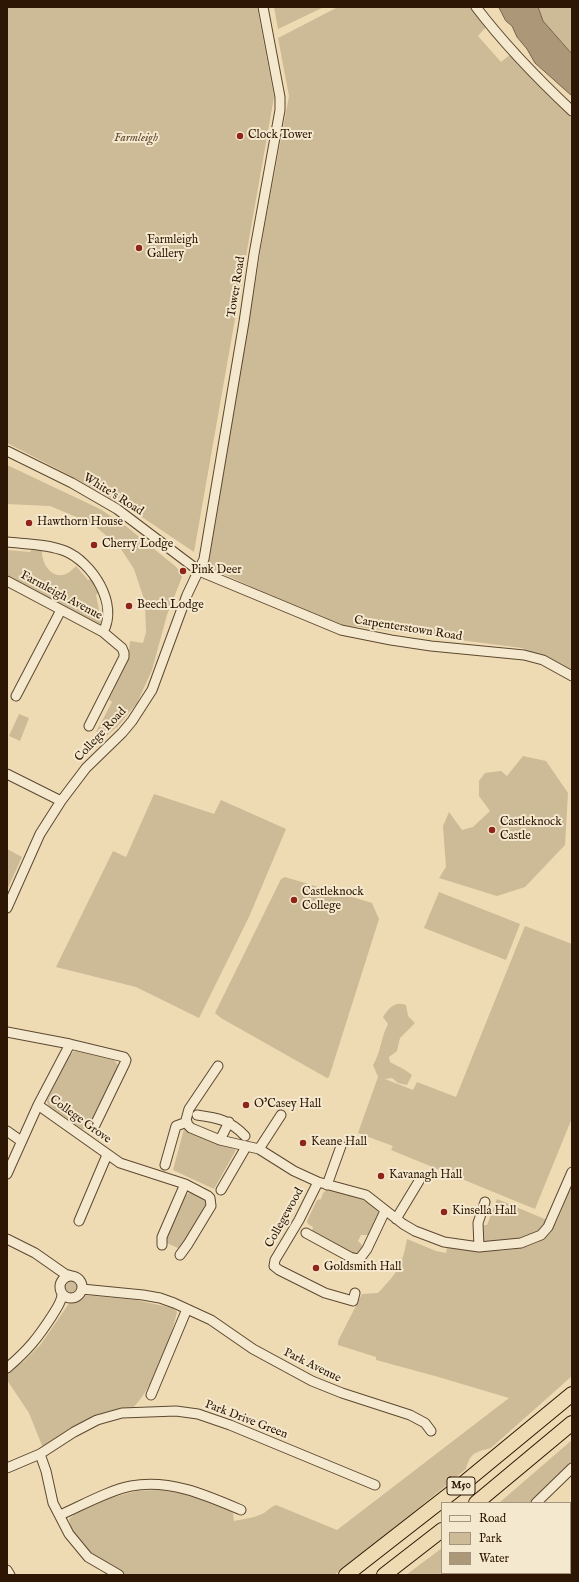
<!DOCTYPE html>
<html>
<head>
<meta charset="utf-8">
<style>
  body { margin:0 }
  #map { position:relative; width:579px; height:1582px; overflow:hidden; background:#eedbb4; font-family:"IM FELL English",serif }
  canvas { display:block }
  .frame { position:absolute; inset:0; border:8px solid #2d1704; pointer-events:none }
  .legend { position:absolute; left:441px; top:1502px; width:130px; height:72px; box-sizing:border-box; background:#f4e8ce; border:1px solid #a4947d; margin:0; padding:5px 7px; list-style:none; font-size:12px; color:#2d1704 }
  .legend li { display:flex; align-items:center; gap:8px; height:20px }
  .legend b { width:20px; border:1px solid #a4947d }
</style>
</head>
<body>
<div id="map">
<canvas width="579" height="1582"></canvas>
<div class="frame"></div>
<ul class="legend">
<li><b style="height:5px;background:#f4e8ce"></b>Road</li>
<li><b style="height:11px;background:#cdba96"></b>Park</li>
<li><b style="height:11px;background:#ac9878"></b>Water</li>
</ul>
</div>
<script>
const c = document.querySelector('canvas').getContext('2d');
c.lineJoin = 'round';
function fill(path, color) {
  c.fillStyle = color;
  c.fill(path, 'evenodd');
}
function stroke(path, color, width, dash) {
  c.strokeStyle = color;
  c.lineWidth = width;
  c.lineCap = dash ? 'butt' : 'round';
  c.setLineDash(dash || []);
  c.stroke(path);
}
function drawText(font, color, halo, rows, align = 'center') {
  c.font = font + ' "IM FELL English",serif';
  c.lineWidth = 4;
  c.setLineDash([]);
  c.textBaseline = 'middle';
  c.strokeStyle = halo;
  c.fillStyle = color;
  for (const [text, x, y, turn = 0] of rows) {
    c.save();
    c.translate(x, y);
    c.rotate((+turn || 0) * Math.PI / 180);
    c.textAlign = isNaN(turn) ? turn : align;
    if (halo) c.strokeText(text, 0, 0);
    c.fillText(text, 0, 0);
    c.restore();
  }
}
fill(new Path2D(`
  M7,7H257L274,97L194,552L133,511L75,478L7,443Z
  M274,7H324L278,29Z
  M338,7H471L486,27L478,36L501,62L511,54L572,116V673L522,648L343,625L259,590L208,567L264,230L289,96L278,38Z
  M538,7H572V54L543,21Z
  M7,465L100,509L127,527L175,566L179,570L182,577L167,615L152,670L137,703L118,726L105,737L96,732L112,702L109,699L128,661L130,641L143,643L146,632L145,602L134,569L121,549L93,524L50,506L7,504Z
  M32,549L42,550C41,562 51,580 66,574C69,573 73,569 76,566L88,580L91,579L98,593L96,595L102,624L100,625L7,578V550L30,552Z
  M19,714L29,718L20,741L9,736Z
  M523,756L546,761L568,793L565,845L525,887L497,896L439,878L446,867L443,826L449,812L462,830L473,827L490,811L479,796V781L485,773L501,771L507,776Z
  M154,794L214,814L221,800L286,829L249,917L199,1018L136,987L56,967L113,851L126,857Z
  M7,849L22,857L7,890Z
  M285,877L372,903L379,919L329,1077L327,1078L221,1018L215,1013L281,879Z
  M439,892L520,924L506,960L424,928Z
  M525,926L572,944V1118L535,1209L391,1150L393,1146L358,1133L378,1077L373,1065C381,1052 381,1037 388,1024L383,1017C389,1008 395,1001 406,1005L408,1016L415,1023L400,1038L397,1051L389,1057L390,1062C397,1066 405,1069 412,1075L407,1085L398,1083L392,1078L385,1079L413,1090L417,1082L456,1097Z
  M78,1050L114,1060L118,1065L117,1069L87,1129H82L53,1109L48,1105L47,1100L70,1055L73,1052Z
  M184,1129L236,1150L214,1189L173,1170Z
  M572,1184V1376L491,1448C475,1452 470,1453 466,1469L370,1548L334,1575H128L94,1557L86,1550L72,1531L69,1519L75,1514L110,1498L137,1491L159,1490L194,1495L230,1510L233,1513L234,1521C243,1519 254,1518 262,1514C267,1512 270,1507 276,1505L337,1530L509,1398L435,1376L376,1360V1357L338,1345V1341L362,1294L378,1293C397,1273 402,1267 407,1239L436,1251L446,1253L447,1247C474,1252 528,1256 549,1234C558,1224 566,1198 572,1184Z
  M327,1190C338,1192 379,1200 379,1216C379,1222 372,1230 369,1235H361L358,1241L362,1245L363,1249L361,1253L354,1256L312,1231L313,1227L308,1224L307,1221L317,1200L321,1199L323,1193Z
  M195,1191L205,1199L207,1205L202,1215L180,1248H178L167,1243L165,1238L184,1197L190,1192Z
  M497,1199L547,1220C546,1222 545,1226 543,1228C533,1241 501,1241 485,1243L482,1240V1225H487Z
  M63 1287a8 8 0 1 1 16 0a8 8 0 1 1-16 0Z
  M82,1295L136,1300L173,1308L177,1312C170,1342 153,1389 131,1410L112,1411L84,1422L43,1448L29,1413L7,1380V1373L24,1361L41,1344L70,1302Z
  M572,1440V1464L533,1503H499Z
  M442,1548V1573H548L550,1575H406Z`), '#cdba96');
const water = new Path2D(`
  M499,7H538L543,21L572,54V96L535,63L527,49L517,37L512,26L506,21Z`);
fill(water, '#ac9878');
stroke(water, '#79644a', 1);
const minor = new Path2D(`
  M476,7C504,44 538,79 572,111
  M7,451L72,483L117,509L199,571L341,630L391,640L431,646L524,655L543,660L572,676
  M7,542C26,544 47,544 65,551C92,562 119,604 103,632
  M7,581L103,632L122,648L124,653V657L89,726
  M16,696L61,610
  M7,774L61,801
  M7,908L40,834L61,801L86,768L122,733L132,721L152,690L187,595L204,559L244,322L254,254L280,110V97L263,7
  M7,1032L70,1044L124,1057L126,1060L125,1063L95,1125
  M218,1066L189,1109L186,1120L188,1125L191,1128L220,1140L259,1149L294,1171L318,1182L366,1195L403,1224L415,1231L444,1242L479,1247L521,1243L541,1235L548,1227L572,1172
  M38,1105L120,1163L185,1184
  M197,1115C218,1118 230,1120 245,1136
  M7,1131L21,1141
  M220,1140L229,1122
  M259,1149L281,1115
  M165,1165L176,1126L187,1122
  M7,1174L38,1105L70,1044
  M318,1182L299,1220L275,1260L274,1266L279,1270L325,1293L353,1301L355,1293
  M327,1185L341,1146
  M221,1190L246,1147
  M396,1219L419,1181
  M79,1221L107,1155
  M306,1233L350,1257L357,1259L361,1257L367,1249L385,1211
  M7,1239L35,1253L65,1274L72,1276
  M162,1245V1237L185,1184L208,1196L210,1198L211,1206L188,1244L180,1255
  M479,1247L478,1223L485,1202
  M60 1287a11 11 0 1 1 22 0a11 11 0 1 1-22 0Z
  M82,1289L143,1295L160,1298L174,1303L211,1320L253,1349L312,1381L342,1393L410,1415L425,1423L431,1431
  M7,1368C28,1350 37,1339 52,1316C56,1309 62,1302 62,1294
  M151,1395L187,1309
  M40,1454L46,1471L53,1503L69,1534L88,1557L119,1575
  M7,1468L40,1454L74,1432L97,1420L122,1413L176,1411L198,1414L230,1425L375,1485
  M536,1503L572,1468
  M60,1515C81,1506 109,1490 131,1486C170,1479 206,1495 241,1510
  M7,1570L10,1575
  M555,1573L557,1575`);
const highway = new Path2D(`
  M476,1503L572,1423
  M346,1575L464,1483L572,1394
  M384,1575L442,1530`);
stroke(minor, '#5d4830', 11);
stroke(highway, '#2d1704', 16);
stroke(minor, '#f4e8ce', 9);
stroke(highway, '#eedbb4', 14);
for (const [x, y, r, color] of [
  [240,136,4,"#8f2418"],
  [139,248,4,"#8f2418"],
  [29,523,4,"#8f2418"],
  [94,545,4,"#8f2418"],
  [183,571,4,"#8f2418"],
  [129,606,4,"#8f2418"],
  [492,830,4,"#8f2418"],
  [294,900,4,"#8f2418"],
  [246,1105,4,"#8f2418"],
  [303,1143,4,"#8f2418"],
  [381,1176,4,"#8f2418"],
  [444,1212,4,"#8f2418"],
  [316,1268,4,"#8f2418"]
]) {
  const dot = new Path2D();
  dot.arc(x, y, r, 0, 2 * Math.PI);
  c.fillStyle = color;
  c.fill(dot);
  stroke(dot, '#f4e8ce', 1.5);
}
for (const [x, y, w] of [
  [461,1486,28]
]) {
  const box = new Path2D();
  box.roundRect(x - w / 2, y - 9, w, 18, 3);
  c.fillStyle = '#f4e8ce';
  c.fill(box);
  stroke(box, '#2d1704', 1);
}
drawText('bold 11px', '#2d1704', null, [
  ["M50",461,1486]
]);
drawText('12px', '#2d1704', '#f4e8ce', [
  ["Clock Tower",248,136],
  ["Farmleigh",147,241],
  ["Gallery",147,255],
  ["Hawthorn House",37,523],
  ["Cherry Lodge",102,545],
  ["Pink Deer",191,571],
  ["Beech Lodge",137,606],
  ["Castleknock",500,823],
  ["Castle",500,837],
  ["Castleknock",302,893],
  ["College",302,907],
  ["O'Casey Hall",254,1105],
  ["Keane Hall",311,1143],
  ["Kavanagh Hall",389,1176],
  ["Kinsella Hall",452,1212],
  ["Goldsmith Hall",324,1268]
], 'left');
drawText('italic 12px', '#5d4830', '#f4e8ce', [
  ["Farmleigh",136,139]
]);
drawText('12px', '#2d1704', '#f4e8ce', [
  ["Tower Road",237,287,-81],
  ["White's Road",113,495,32],
  ["Farmleigh Avenue",61,596,28],
  ["Carpenterstown Road",408,629,9],
  ["College Road",101,735,-47],
  ["College Grove",80,1120,36],
  ["Collegewood",285,1218,-61],
  ["Park Avenue",312,1366,26],
  ["Park Drive Green",246,1420,21]
]);
</script>
</body>
</html>
